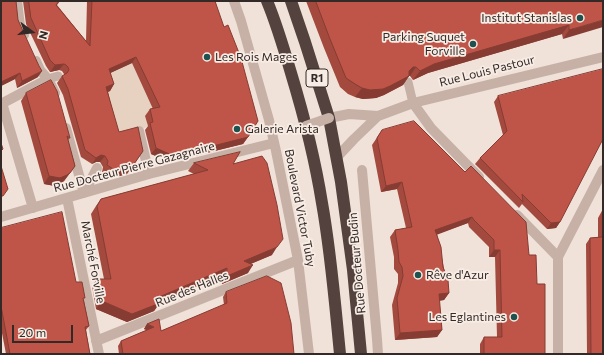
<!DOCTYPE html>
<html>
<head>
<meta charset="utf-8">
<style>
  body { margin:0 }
  #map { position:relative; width:604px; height:355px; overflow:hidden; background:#f0e2d9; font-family:Commissioner,sans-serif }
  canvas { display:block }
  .frame { position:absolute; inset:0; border:2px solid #332927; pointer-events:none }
  .north { position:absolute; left:12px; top:12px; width:40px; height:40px; -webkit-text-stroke:3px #f8ede5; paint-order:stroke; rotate:105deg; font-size:11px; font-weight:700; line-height:16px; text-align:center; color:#332927 }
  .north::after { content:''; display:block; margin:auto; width:14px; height:18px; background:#332927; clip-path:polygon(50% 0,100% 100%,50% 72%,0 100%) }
  .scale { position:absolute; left:12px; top:325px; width:61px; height:18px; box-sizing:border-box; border:2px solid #332927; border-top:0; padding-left:5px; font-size:12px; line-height:14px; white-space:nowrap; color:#332927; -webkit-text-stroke:3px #f8ede5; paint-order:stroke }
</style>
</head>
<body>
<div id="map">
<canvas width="604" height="355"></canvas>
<div class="frame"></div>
<div class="north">N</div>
<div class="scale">20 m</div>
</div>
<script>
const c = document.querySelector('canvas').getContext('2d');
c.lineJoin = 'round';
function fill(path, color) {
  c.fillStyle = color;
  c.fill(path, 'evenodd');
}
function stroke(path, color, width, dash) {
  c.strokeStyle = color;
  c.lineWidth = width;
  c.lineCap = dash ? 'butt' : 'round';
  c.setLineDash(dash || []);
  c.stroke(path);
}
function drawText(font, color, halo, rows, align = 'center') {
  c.font = font + ' Commissioner,sans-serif';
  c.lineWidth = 3.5;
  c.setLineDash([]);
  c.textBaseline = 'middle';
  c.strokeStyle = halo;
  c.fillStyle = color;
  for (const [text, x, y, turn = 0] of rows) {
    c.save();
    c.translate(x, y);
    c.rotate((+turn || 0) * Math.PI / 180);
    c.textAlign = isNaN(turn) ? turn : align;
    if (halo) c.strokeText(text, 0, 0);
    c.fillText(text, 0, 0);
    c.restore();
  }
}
fill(new Path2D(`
  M142,58L162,112L145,116L148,126L139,131L114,139L102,94L106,75Z`), '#e7d1c1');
stroke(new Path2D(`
  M48,79L58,76
  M408,82L413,103`), '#c7b1a6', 9);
stroke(new Path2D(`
  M17,1L20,26L24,35
  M234,1L241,21L269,120L276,151L298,260L309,354
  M36,61L40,70L48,79L55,93
  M2,103L33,208
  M413,103L431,128L479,177
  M1,104L48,79
  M329,118L349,114L378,116
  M66,128L84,193
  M139,131L149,174
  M337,157L354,139L378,116L413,103L603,57
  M362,170L377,339L378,354
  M84,193L97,168
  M67,198L99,354
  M517,215L558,257
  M1,217L149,174L274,143
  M96,341L298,260
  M558,354V257L603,170`), '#c7b1a6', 10);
stroke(new Path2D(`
  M267,1C277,25 284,49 291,73C304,116 315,159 322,203C331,253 335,304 340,354
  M291,1L305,42L329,118L341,182L353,270L361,354`), '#54423e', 12);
stroke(new Path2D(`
  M306,126L329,118`), '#c7b1a6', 10);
fill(new Path2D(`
  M1,1L18,20L38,77L17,88L15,79L1,86Z
  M23,1H60L57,5L86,41L87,1H215L248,137L243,144L170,162L151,154L145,130L148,126L145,116L150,109H153L132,63L110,73L114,84L110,91L108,92L127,174L112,178L102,172L103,167L100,162H96L92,164L81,157L63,95L57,83L62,76L64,75V74L62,71L59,70L50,72L46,66L26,24Z
  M306,1H603L563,39L562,34L428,73L413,80L410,76H409L403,85L384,95L376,98L363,99L355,97L348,94L340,87L324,48Z
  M26,93L70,138L68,140L75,166L64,181L61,183L55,186L44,184L21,101Z
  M498,96L560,222L556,228L547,229L522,204L519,208L475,164L480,158L503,135L494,102Z
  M382,130L529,255L537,284L545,354H480V344L484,337H497L495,257H489V247L469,227L468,223L437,234L449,293L444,300L439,301L442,330L437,337L395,340L392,305L398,283V274L394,269V257L390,237L395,230L406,228L397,189L381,192L372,145Z
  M194,163L233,164L272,255L250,264L248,273L222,284L221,276L160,302L154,311L127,322L96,309L92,286L97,279H104L91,214L96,206L101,199L194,174L188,171Z
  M603,209V354H587L586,244L590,238L598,237V218Z
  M1,228L76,282L84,301L89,326L86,330L90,354H6L1,328Z
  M226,292L294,354H119L118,346L121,341L147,330L144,329L147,324L161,331L224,305L223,297Z`), '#a4493e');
fill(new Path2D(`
  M603,20V27L563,39L569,30Z
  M569,25L562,34L428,73L413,80L420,71L434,64Z
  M136,57L132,63L104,76L109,69Z
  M64,64L59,70L50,72L55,65Z
  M413,67H416L410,76H409L403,85L384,95L376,98L363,99L355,97L362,88L409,71Z
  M42,71L38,77L17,88L22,81Z
  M20,73L15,79L1,86V82Z
  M114,84L110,91L102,94L106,87Z
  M248,137L243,144L170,162L151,154L156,148Z
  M143,151L127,174L112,178L116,171Z
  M101,155L105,156L100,162H96L92,164L96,158Z
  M70,173L64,181L61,183L55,186L44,184L49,176Z
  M402,182L397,189L381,192L386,186Z
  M472,217L468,223L431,237L435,230Z
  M560,222L556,228L547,229L551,223Z
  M277,247L272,255L239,269L244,261Z
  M494,250H500L495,257H489Z
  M253,265L248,273L222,284L227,276Z
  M227,268L221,276L153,305L159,297Z
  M449,293L444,300L434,301L439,294Z
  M102,301L160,303L154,311L127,322L96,309Z
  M147,324L154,327L151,332L144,329Z
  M442,330L437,337L395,340L400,333Z`), '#863c32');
const building = new Path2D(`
  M1,1H16L18,20L39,66L42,71L22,81L20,73L1,82Z
  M29,1H59L56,5L90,46L92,1H215L224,27L228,25L241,58L258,121L248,137L174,156L156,148L150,123L153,122L150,109L160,107L136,57L109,69L114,84L106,87L119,132L138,127L143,151L132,167L116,171L107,165L108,161L105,156L101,155L96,158L85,150L68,89L62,76L67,73L69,70L68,67L66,65L64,64L55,65L50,60L31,18Z
  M316,1H603V20L569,30V25L434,64L420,71L416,67H413L409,71V76L390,86L383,89L370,90L362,88L355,84L346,78L330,39Z
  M603,69V139L560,222L551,223L522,194L523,202L480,158L507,131L498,96Z
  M51,80L57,91L70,138L67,136L75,166L70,173L67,175L60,178L49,176L26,93Z
  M414,121L465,172L471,166L526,222L529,255H536L537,284H545V354H484V337H502L500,250H494V240L474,220L472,217L435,230L441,247L443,267L448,280L449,293L439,294L442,330L400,333L397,298L403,276L402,267L399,262L398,250L395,230L412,227L402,182L386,186L377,138L382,130Z
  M1,143L3,149L1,151Z
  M240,152L233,164L262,156L267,163L277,205L283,239L277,247L244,261L253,265L227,276V268L159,297L160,303L132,314L102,301L97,279H111L97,206L101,199L208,170L194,163Z
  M1,166L8,189L3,196H1Z
  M603,211V354H591L590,238L602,237Z
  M62,212L76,282H82L85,298H83L89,326L85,327L90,354H10L1,306V228Z
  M267,276L281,283L291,323L294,354H123L121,341L154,327L147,324L159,319L161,331L227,303L226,292Z`);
fill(building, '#bf5548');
stroke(building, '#863c32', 1);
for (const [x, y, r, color] of [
  [580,18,4,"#1f524e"],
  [473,44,4,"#1f524e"],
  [207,57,4,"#1f524e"],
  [237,129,4,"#1f524e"],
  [418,275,4,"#1f524e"],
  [514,317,4,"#1f524e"]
]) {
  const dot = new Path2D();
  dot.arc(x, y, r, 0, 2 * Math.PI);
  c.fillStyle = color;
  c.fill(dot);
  stroke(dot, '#f8ede5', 1.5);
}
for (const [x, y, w] of [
  [317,78,22]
]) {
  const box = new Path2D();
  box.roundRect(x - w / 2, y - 9, w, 18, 3);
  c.fillStyle = '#f8ede5';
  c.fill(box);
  stroke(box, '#332927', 1);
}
drawText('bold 11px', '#332927', null, [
  ["R1",317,78]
]);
drawText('12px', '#332927', '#f8ede5', [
  ["Institut Stanislas",572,18],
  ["Parking Suquet",465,37],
  ["Forville",465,51],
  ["Les Rois Mages",215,57,"left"],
  ["Galerie Arista",245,129,"left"],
  ["Rêve d'Azur",426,275,"left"],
  ["Les Eglantines",506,317]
], 'right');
drawText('12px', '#332927', '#f8ede5', [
  ["Rue Louis Pastour",487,71,-14],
  ["Rue Docteur Pierre Gazagnaire",134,167,-15],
  ["Boulevard Victor Tuby",300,208,79],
  ["Marché Forville",93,262,79],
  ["Rue Docteur Budin",357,263,-95],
  ["Rue des Halles",192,289,-22]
]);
</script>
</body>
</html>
